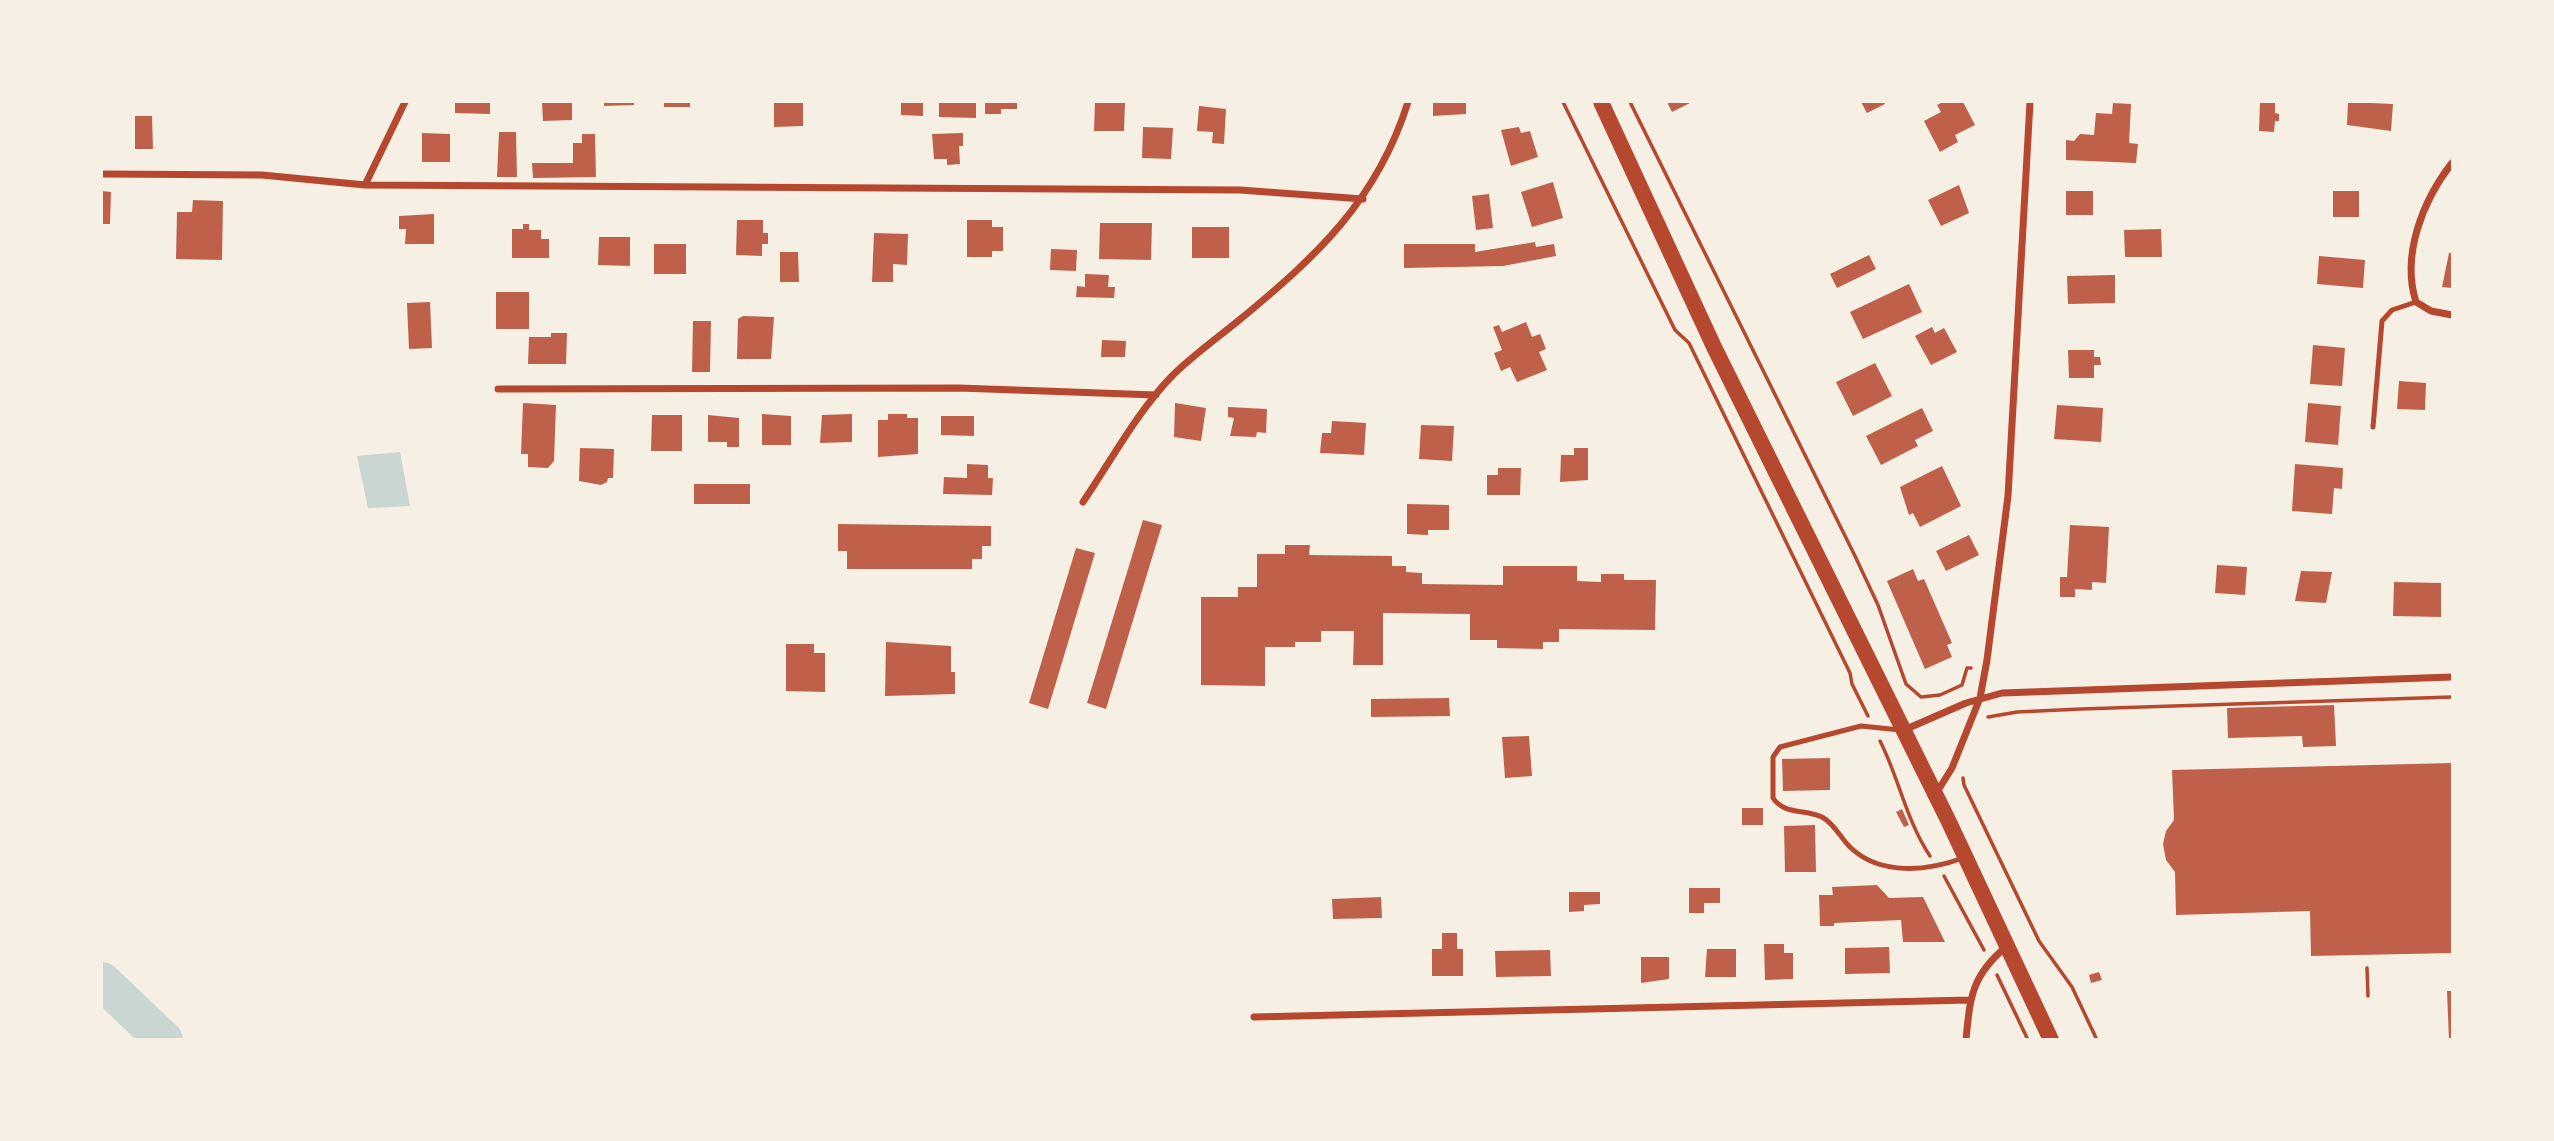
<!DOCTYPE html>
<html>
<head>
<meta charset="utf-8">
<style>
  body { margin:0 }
  #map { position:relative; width:2554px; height:1141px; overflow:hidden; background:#f6efe4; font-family:Jost,sans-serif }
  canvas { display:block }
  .frame { position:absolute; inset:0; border:103px solid #f6efe4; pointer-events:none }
</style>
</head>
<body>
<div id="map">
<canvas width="2554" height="1141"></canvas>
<div class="frame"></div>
</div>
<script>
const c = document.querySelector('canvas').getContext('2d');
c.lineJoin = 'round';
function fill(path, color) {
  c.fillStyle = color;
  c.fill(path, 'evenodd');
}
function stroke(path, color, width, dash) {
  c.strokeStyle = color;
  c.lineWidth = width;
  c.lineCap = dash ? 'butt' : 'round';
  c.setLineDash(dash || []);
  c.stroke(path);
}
fill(new Path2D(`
  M400,452L410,506L368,508L357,456Z`), '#c9d6d2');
stroke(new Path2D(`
  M102,981L164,1040`), '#c9d6d2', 38);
fill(new Path2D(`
  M455,102H490V114L455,113Z
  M542,102H572V120L543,121Z
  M604,102H634V105L604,106Z
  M664,102H690V107H664Z
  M774,102H803V126L774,127Z
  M901,102H923V116L901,115Z
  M939,102H976V118L939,117Z
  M985,102H1017V109H1001V114H985Z
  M1095,102H1125L1124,131H1094Z
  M1433,102H1466V114L1433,116Z
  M1667,102H1692L1672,112Z
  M1861,102H1884L1885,104L1867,113Z
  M1943,102H1963L1975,125L1955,135L1958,142L1940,152L1924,121L1941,112L1937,105Z
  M2260,102H2275V113L2279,114V121H2275L2274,132L2259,131Z
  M2348,102L2393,104L2391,131L2347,125Z
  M2113,103L2131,104L2129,143L2138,144L2136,163L2066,160V140L2074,141L2080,134L2094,135L2096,113L2112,114Z
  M1199,106L1226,109L1224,144L1212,143L1213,132L1197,131Z
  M135,116H152L153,149H135Z
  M1143,127L1173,128L1171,159L1142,158Z
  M1519,127L1521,133L1530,131L1538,157L1511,166L1501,130Z
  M499,132H516L517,177H497Z
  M422,133L450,134V162H422Z
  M963,133V146H959L960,164L947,165V159H934L932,134Z
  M582,134H595L596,177L533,178L532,163H573V143H582Z
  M1553,182L1563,218L1532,227L1521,192Z
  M1959,185L1969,213L1941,226L1928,200Z
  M102,191L111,192L110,224H102Z
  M2066,191H2093V215H2066Z
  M2333,191H2359V217H2333Z
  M1489,194L1493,228L1476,230L1472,196Z
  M193,200L223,201L222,260L176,259L177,212H192Z
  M434,214V244H405L406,229H399V216Z
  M737,220H763V233H768V244H762V256L736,255Z
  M967,220H992V227H1003V251H992V257H967Z
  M1100,223H1152L1151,260L1099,259Z
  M523,224H529V230H541V239H549V258H512V229H523Z
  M1192,227H1229V258H1192Z
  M2161,229L2162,257H2125L2124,230Z
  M874,233L908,234L907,265L893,264V282H872Z
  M599,237H630V266L598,265Z
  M1535,242L1536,247L1554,244L1556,256L1503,266L1404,268V244H1475V252Z
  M654,244H686V274H654Z
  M1051,249L1077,250L1076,271L1050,270Z
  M780,252H798L799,282H780Z
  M2449,253H2452V288L2442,287Z
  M1869,255L1876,269L1837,288L1830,274Z
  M2319,256L2365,260L2363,288L2317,284Z
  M1085,274L1109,275L1108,287H1115L1114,298L1076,297L1077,286L1085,287Z
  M2115,275V303L2068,304L2067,276Z
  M1909,284L1922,312L1863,339L1850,312Z
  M496,292H529V329H496Z
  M430,302L432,348L409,349L407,303Z
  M743,316L774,317L771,359H737L738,319Z
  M693,321H711L710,372H692Z
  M1526,322L1532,337L1540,334L1546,349L1539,352L1547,370L1517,382L1510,367L1501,371L1494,353L1502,350L1493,327L1499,325L1502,332Z
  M1932,327L1935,333L1944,328L1957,352L1931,365L1915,336Z
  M551,333H567L566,364H528L529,337H551Z
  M1102,340L1126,341L1125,357H1101Z
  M2313,345L2345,348L2342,386L2310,384Z
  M2068,350H2094V357H2100L2101,365H2094V378H2069Z
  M1875,363L1892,396L1853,416L1836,382Z
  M2399,381L2426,383L2425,410L2397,409Z
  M523,403L556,405L554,461L548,468L528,467V454H521Z
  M1175,403L1206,408L1201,441L1174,437Z
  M2308,403L2341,406L2338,445L2305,442Z
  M2057,405L2103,408L2101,442L2054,439Z
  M1228,407L1267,409L1266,433L1257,432L1256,437L1230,436L1234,418L1228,417Z
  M1922,408L1933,431L1915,440L1918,446L1881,465L1866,436Z
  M762,414L791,416V445H762Z
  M852,414V442L820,443L822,415Z
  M888,414H907V418H918V454L878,457V420H888Z
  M652,415H682V451H651Z
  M708,415L739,418V447H727V442H708Z
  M941,416H974V436L941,435Z
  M1332,421L1366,423L1364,455L1320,453L1322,433H1331Z
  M1421,425L1454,426L1452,461L1419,459Z
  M580,448L614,449L613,478H608L607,482L601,485L579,481Z
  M1574,448H1588V480L1560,482L1561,455H1574Z
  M967,464L988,465V478H993L992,495L943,494L944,477L967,478Z
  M2295,464L2343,468L2342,489L2334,488L2332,514L2292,511Z
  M1942,466L1961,506L1920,527L1913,513L1909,515L1900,487Z
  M1498,468H1521L1520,495H1487V475H1498Z
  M694,484H750V504H694Z
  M1407,504L1449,505V530H1428V535L1407,534Z
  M1143,520L1162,525L1106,709L1087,703Z
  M838,524L991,526V546H982V559H972V569H847V551H838Z
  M2070,525L2109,527L2106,583L2092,582V590L2075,589V597H2060V577H2067Z
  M1969,535L1979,555L1946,571L1936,551Z
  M1285,545H1310L1309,555L1392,556V566H1406V572L1422,573V584L1503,585V566H1577V581L1601,582V574H1624V580H1656L1655,630L1559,629V642H1543V649L1497,648V640H1470V614L1383,613V665H1353L1354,631H1321V642H1295V647H1265V686L1201,685V597H1238V587H1257V554H1285Z
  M1076,548L1095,553L1048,709L1029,703Z
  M2217,565L2247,567L2245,595L2215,593Z
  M1913,569L1918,581L1924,579L1952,643L1947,645L1952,657L1925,669L1887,581Z
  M2301,571L2332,572L2326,603L2295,601Z
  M2394,582L2441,583V617L2393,616Z
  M886,642L951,646V672H955V694L885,696Z
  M786,644H814V653H825V692L786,691Z
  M1449,698L1450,716L1371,717V699Z
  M2334,705L2336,746L2303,747L2302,736L2228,738L2227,708Z
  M1529,736L1532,776L1505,778L1502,737Z
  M1830,758V790L1783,791L1782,759Z
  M2452,763V953L2311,956L2310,911L2176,915L2175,872L2166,860L2163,844L2166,831L2174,820L2172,770Z
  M1742,808H1763V825H1742Z
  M1902,809L1909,825L1904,827L1896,812Z
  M1815,825L1816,872H1785L1784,826Z
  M1877,885L1889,898L1923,897L1945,942H1903L1901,920L1834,923V926H1820L1819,895H1833L1832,887Z
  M1689,888H1720V903H1704V913H1689Z
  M1569,892H1600V904L1584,905V911L1569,912Z
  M1381,897L1382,918L1333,919L1332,899Z
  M1442,933H1457V949H1463V976H1432V949H1442Z
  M1764,944H1784V953H1793V979L1765,980Z
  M1889,947L1890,973L1845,974V948Z
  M1707,949H1736V977H1705Z
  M1550,950L1551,976L1496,977L1495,951Z
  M1641,957H1669V979L1641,983Z
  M2099,972L2102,980L2091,983L2089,975Z
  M2447,991H2452V1040H2449Z`), '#bf614a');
stroke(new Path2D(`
  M1563,102L1675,330L1689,343L1850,673L1852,684L1868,716
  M1630,102L1855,556L1878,605L1906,684L1921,697L1940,695L1962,685L1967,668H1971
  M1988,717L2017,712L2081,709L2452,697
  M1880,741C1899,778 1906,820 1930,856
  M1963,778L1964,785L2039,941L2072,987L2097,1040
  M1944,876L1984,950
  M2367,968L2368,996
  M1997,975L2028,1040`), '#b5482f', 3.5);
stroke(new Path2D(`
  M2373,427L2382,321L2392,310L2416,302
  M1900,730L1861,726L1780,747L1773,757V798C1784,815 1806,809 1822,817C1835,824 1841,839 1851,848C1881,876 1928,871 1963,858`), '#b5482f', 5);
stroke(new Path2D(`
  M405,102L365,185L1240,190L1363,199
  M2452,163C2423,200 2401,255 2416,302L2431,311L2452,315
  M102,174L262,175L365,185
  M498,389L959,388L1156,395
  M1083,502C1111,461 1137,412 1172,376C1192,356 1216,339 1238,321C1316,257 1377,201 1408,102
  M1904,730L1966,703L2002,693L2452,677
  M1937,792L1952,768L1980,698L1987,660L2008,496L2030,102
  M1254,1017L1969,1000
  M1966,1040C1970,996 1972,975 2007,946`), '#b5482f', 7);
stroke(new Path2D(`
  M1601,102L1714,347L1949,822L2051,1040`), '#b5482f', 16);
</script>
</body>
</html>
